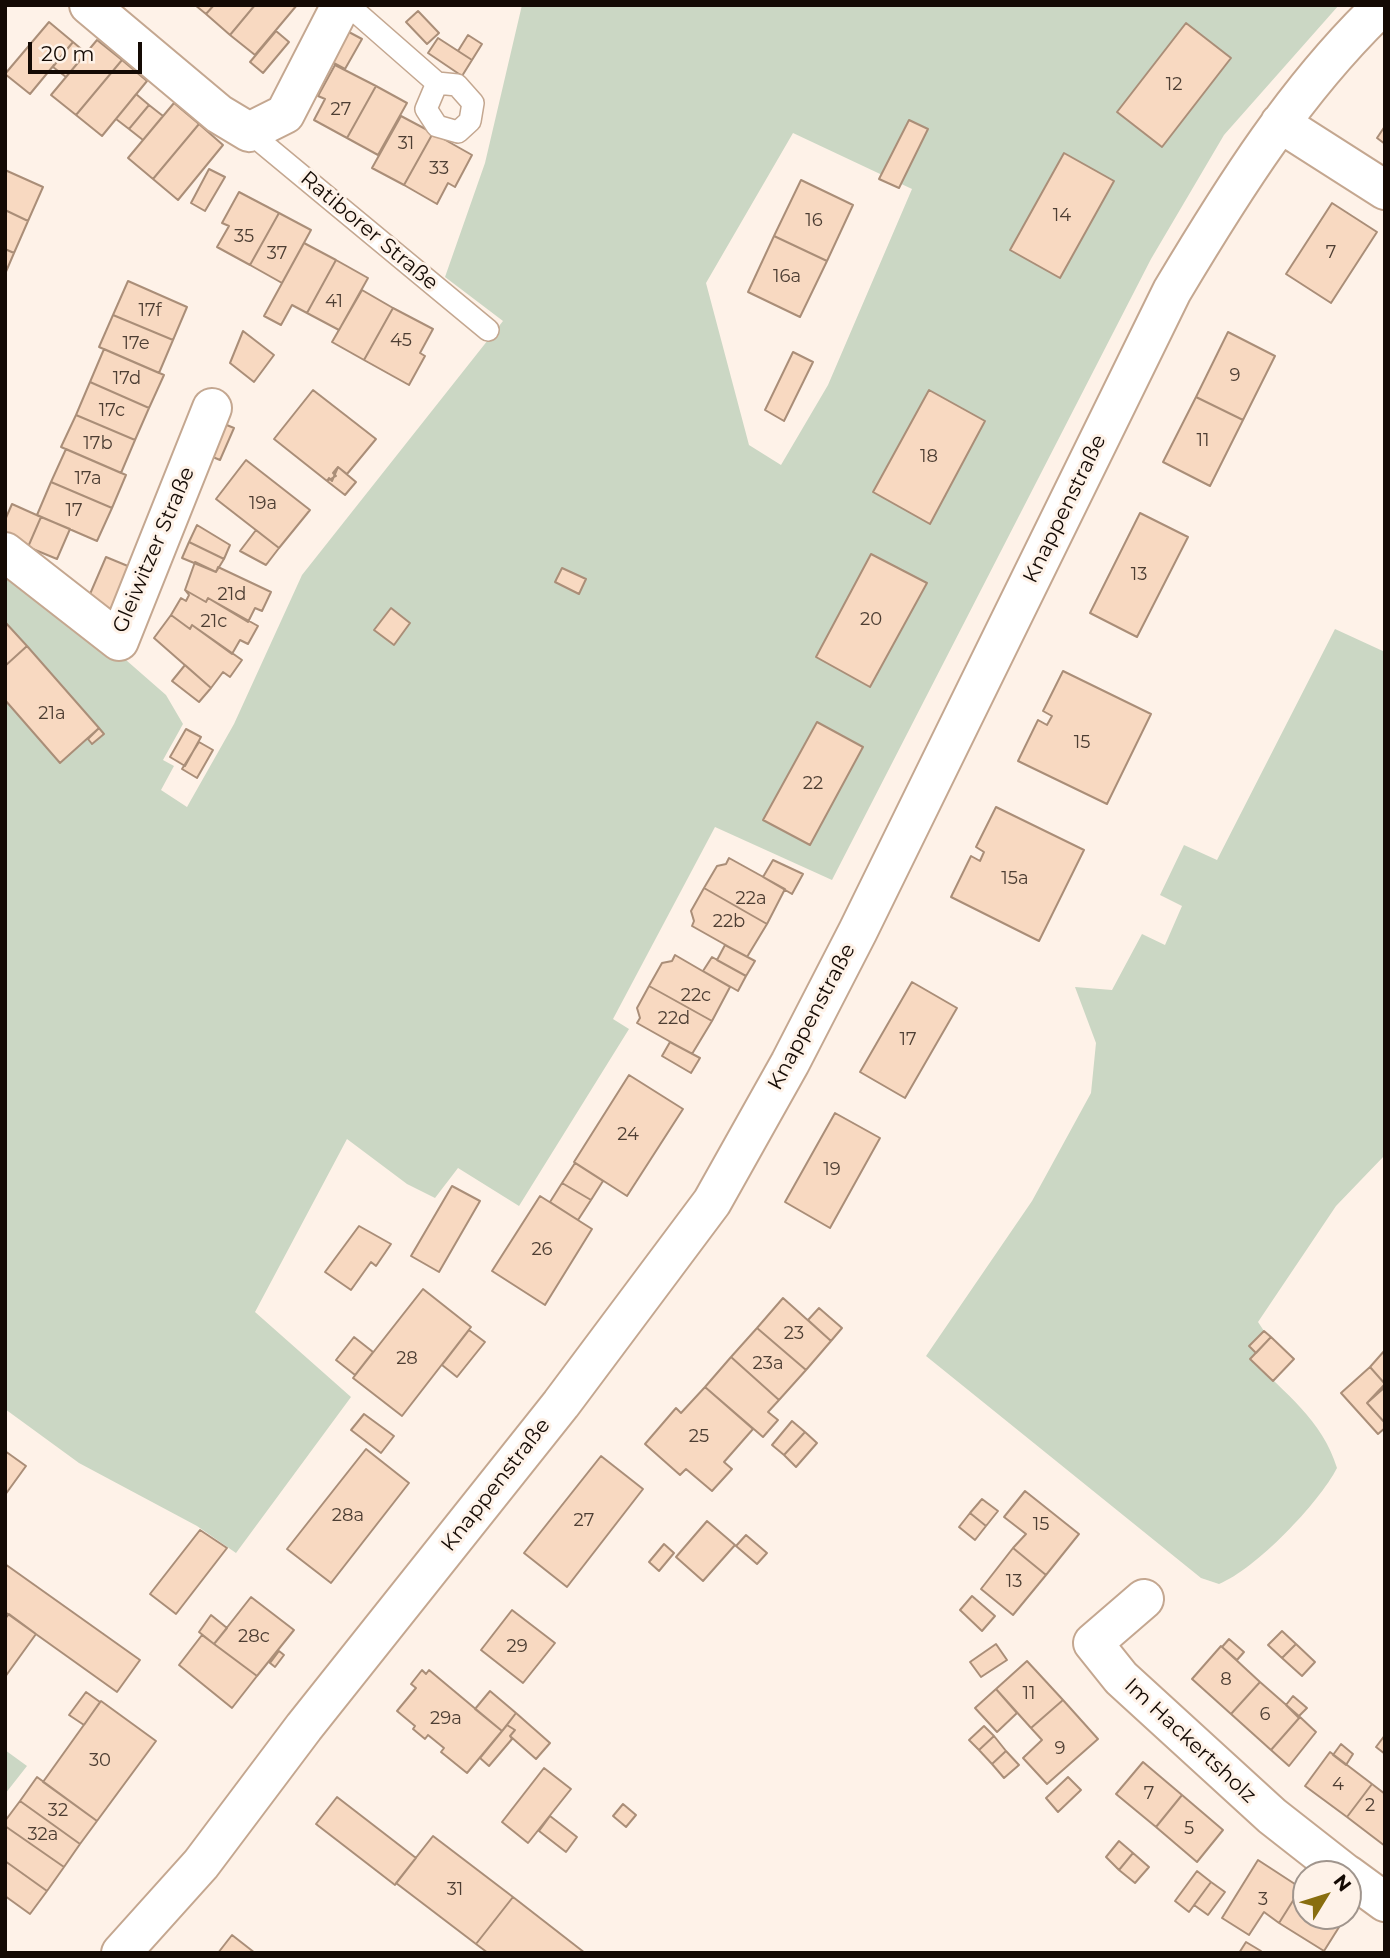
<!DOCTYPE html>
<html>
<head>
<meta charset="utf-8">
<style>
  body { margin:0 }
  #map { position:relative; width:1390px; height:1958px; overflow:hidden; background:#fef2e8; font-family:Montserrat,sans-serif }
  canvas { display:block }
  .frame { position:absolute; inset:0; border:7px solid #140a04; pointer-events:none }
  .north { position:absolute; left:1292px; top:1860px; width:70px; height:70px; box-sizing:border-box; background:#fef2e8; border:2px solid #a0958d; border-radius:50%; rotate:52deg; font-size:19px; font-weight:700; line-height:28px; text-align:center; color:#140a04 }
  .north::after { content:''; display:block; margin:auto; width:24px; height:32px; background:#896e0f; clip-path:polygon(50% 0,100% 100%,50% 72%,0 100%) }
  .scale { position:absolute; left:28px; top:42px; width:114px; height:32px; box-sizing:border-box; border:4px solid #140a04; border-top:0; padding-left:9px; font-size:21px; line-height:24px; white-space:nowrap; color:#140a04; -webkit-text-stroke:5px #fef2e8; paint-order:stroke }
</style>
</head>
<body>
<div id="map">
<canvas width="1390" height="1958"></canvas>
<div class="frame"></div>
<div class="north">N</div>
<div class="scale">20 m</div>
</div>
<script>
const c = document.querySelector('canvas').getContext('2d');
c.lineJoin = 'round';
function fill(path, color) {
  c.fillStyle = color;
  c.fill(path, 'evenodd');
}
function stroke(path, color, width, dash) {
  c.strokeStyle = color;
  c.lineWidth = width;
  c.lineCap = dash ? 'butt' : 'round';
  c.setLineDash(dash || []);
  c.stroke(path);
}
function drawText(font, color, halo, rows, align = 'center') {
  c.font = font + ' Montserrat,sans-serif';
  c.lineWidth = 6;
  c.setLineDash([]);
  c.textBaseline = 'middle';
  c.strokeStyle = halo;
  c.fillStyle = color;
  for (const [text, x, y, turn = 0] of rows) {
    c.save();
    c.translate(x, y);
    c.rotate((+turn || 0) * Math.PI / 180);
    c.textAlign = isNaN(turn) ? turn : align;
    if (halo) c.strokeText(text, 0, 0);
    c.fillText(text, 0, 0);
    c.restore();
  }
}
fill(new Path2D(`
  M522,5H1339L1224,135L1151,259L832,880L715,827L613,1019L629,1029L519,1206L458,1168L435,1198L407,1184L347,1139L255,1312L351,1397L236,1553L197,1526L79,1463L5,1409V568L102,639L166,695L183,724L163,760L174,766L161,790L187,807L234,724L302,575L503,321L445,277L485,163ZM793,133L912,189L828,385L781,465L749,445L706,283Z
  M1335,629L1385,652V1155L1336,1206L1258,1322L1264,1331L1250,1346L1256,1353L1251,1359C1284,1392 1323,1421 1337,1468C1319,1503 1256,1569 1219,1584L1201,1578L926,1356L1032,1201L1091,1093L1096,1043L1075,987L1112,990L1142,934L1165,945L1182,906L1160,895L1184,845L1217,860Z
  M5,1750L27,1766L5,1794Z`), '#cbd7c4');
const building = new Path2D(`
  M195,5H214L206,14Z
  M214,5H255L230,35L206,14Z
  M255,5H297L255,55L230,35Z
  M418,11L439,33L427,44L406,22Z
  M49,22L73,42L30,94L5,74Z
  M1186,23L1231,58L1162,147L1117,112Z
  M276,31L289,42L263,73L250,62Z
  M347,31L362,39L345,69L330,61Z
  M468,35L482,44L472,60L458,51Z
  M438,38L472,60L462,76L428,53Z
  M97,40L122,60L76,115L51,95Z
  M73,42L86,53L66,77L53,67Z
  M122,60L147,81L102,136L76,115Z
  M335,65L376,86L347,138L314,120L325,99L318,96Z
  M376,86L407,103L378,155L347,138Z
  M136,94L149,105L129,129L116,119Z
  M174,103L199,124L153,179L128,158Z
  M149,105L163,116L143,140L129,129Z
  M401,116L433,133L404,185L372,168Z
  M909,120L928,129L899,188L879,179Z
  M199,124L223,145L178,200L153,179Z
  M1385,126V144L1377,138Z
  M433,133L472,155L455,187L448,183L437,204L404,185Z
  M1064,153L1114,181L1060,278L1010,250Z
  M209,169L225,177L205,211L191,203Z
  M5,170L43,187L28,221L5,210Z
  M801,180L853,205L827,261L774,236Z
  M239,192L279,213L250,265L217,247L229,226L222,223Z
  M1332,203L1377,232L1331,303L1286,274Z
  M5,210L28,221L14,253L5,249Z
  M279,213L311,230L282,283L250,265Z
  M774,236L827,261L800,317L748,292Z
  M304,243L336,260L307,313L292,305L281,325L264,316Z
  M5,249L14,253L5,274Z
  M336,260L368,278L339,330L307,313Z
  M128,281L187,307L173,340L113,315Z
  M362,290L393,308L364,360L332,342Z
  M393,308L433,329L420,353L425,356L409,385L364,360Z
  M113,315L173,340L159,373L99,347Z
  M243,331L274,355L254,382L230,363Z
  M1228,332L1275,356L1243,420L1196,397Z
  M104,349L164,375L149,408L90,382Z
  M793,352L813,362L784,421L765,410Z
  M90,382L149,408L135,440L76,415Z
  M313,390L376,439L347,474L338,467L332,481L329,478L327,481L274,439Z
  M929,390L985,421L930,524L873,492Z
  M1196,397L1243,420L1210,486L1163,462Z
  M76,415L135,440L121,473L61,447Z
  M217,421L234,428L220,460L203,453Z
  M66,449L126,475L112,508L51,482Z
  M246,460L310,510L279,548L216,499Z
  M338,467L356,482L345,495L327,481L336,476L333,473Z
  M51,482L112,508L97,541L37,515Z
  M12,504L41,517L28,547L5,537V520Z
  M1140,513L1188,537L1137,637L1090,613Z
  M41,517L70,529L57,559L28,547Z
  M197,525L230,545L224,559L189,542Z
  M256,530L279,548L266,565L240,551Z
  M189,542L224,559L216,572L182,558Z
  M871,554L927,583L870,687L816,657Z
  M106,557L135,569L115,613L87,601Z
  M195,562L216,572L218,567L271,592L262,611L255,608L248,622L208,598L206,602L185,590Z
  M562,568L586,579L579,594L555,582Z
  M185,590L206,602L208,598L258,626L248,644L240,640L232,654L192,625L190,629L171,615L181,598L186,601L189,595Z
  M391,608L410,623L394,645L374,630Z
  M171,615L190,629L192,625L242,660L230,677L223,672L211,688L154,638Z
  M5,622L27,646L5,666Z
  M27,646L99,728L60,763L5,700V666Z
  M185,665L211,688L199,702L172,681Z
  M1063,671L1151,714L1107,804L1018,761L1038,720L1047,725L1052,716L1043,711Z
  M817,722L863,747L810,845L763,820Z
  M99,728L104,734L92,744L88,739Z
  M186,729L201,737L185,766L170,757Z
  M199,742L213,750L197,778L182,769Z
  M996,807L1084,850L1039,941L951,897L971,856L980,861L984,852L976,847Z
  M729,858L785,889L767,924L704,888L717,866L726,864Z
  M773,860L803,874L792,894L763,877Z
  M704,888L767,924L747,957L692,926L694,921L691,911Z
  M725,945L755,961L746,976L717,960Z
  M675,955L730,987L712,1021L649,986L662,963L672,961Z
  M712,957L746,976L738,991L703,971Z
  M912,982L957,1008L905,1098L860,1072Z
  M649,986L712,1021L692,1054L637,1023L640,1018L637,1008Z
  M670,1042L700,1058L691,1073L662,1056Z
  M629,1075L683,1109L627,1196L574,1162Z
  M835,1113L880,1138L830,1228L785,1202Z
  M575,1163L603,1181L591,1200L562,1183Z
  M562,1183L591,1200L578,1220L550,1202Z
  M452,1186L480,1201L439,1272L411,1256Z
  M540,1196L592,1229L545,1305L492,1271Z
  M359,1226L391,1244L376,1266L371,1262L351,1290L325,1272Z
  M423,1289L471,1327L402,1416L353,1378Z
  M783,1298L831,1341L806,1370L757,1328Z
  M819,1308L842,1328L831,1341L808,1320Z
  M757,1328L806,1370L779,1400L731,1357Z
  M469,1330L485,1342L457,1377L442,1365Z
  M1264,1331L1271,1337L1256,1353L1249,1346Z
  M354,1337L373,1352L355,1375L336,1360Z
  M1271,1337L1294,1359L1273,1381L1250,1359Z
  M1385,1350V1384L1370,1367Z
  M731,1357L779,1400L768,1412L778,1420L763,1437L705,1387Z
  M1370,1367L1385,1384L1367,1403L1385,1423V1428L1378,1434L1341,1393Z
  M705,1387L753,1429L724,1462L732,1469L712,1491L686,1469L680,1475L645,1444L676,1408L681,1413Z
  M1385,1387V1423L1367,1403Z
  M364,1414L394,1436L381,1453L351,1430Z
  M792,1421L805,1432L784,1455L772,1445Z
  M805,1432L817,1443L796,1467L784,1455Z
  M366,1449L409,1483L331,1583L287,1549Z
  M5,1451L26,1466L5,1495Z
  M601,1456L643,1489L567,1587L524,1553Z
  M1025,1491L1079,1534L1046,1575L1013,1548L1026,1534L1004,1517Z
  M982,1499L998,1511L986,1526L970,1513Z
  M970,1513L986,1526L975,1540L959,1527Z
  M707,1521L735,1545L703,1581L676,1557Z
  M200,1530L227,1548L176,1614L150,1594Z
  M746,1535L767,1553L757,1564L736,1546Z
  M664,1544L674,1553L659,1571L649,1562Z
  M1013,1548L1046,1575L1013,1615L981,1589Z
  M5,1564L140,1660L117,1692L5,1612Z
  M972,1596L995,1616L982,1631L960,1610Z
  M251,1597L294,1630L257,1676L214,1644Z
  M512,1610L555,1643L523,1683L481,1650Z
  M9,1614L36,1634L5,1677V1619Z
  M211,1615L227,1628L214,1644L199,1632Z
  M1282,1631L1296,1644L1282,1658L1268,1645Z
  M202,1635L257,1676L232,1708L179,1665Z
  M1229,1639L1244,1652L1237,1660L1222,1647Z
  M996,1644L1007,1660L981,1677L970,1662Z
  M1296,1644L1315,1662L1302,1676L1282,1658Z
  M1221,1646L1260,1682L1231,1714L1192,1679Z
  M279,1651L284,1655L275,1667L270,1663Z
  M1027,1661L1063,1700L1031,1728L996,1689Z
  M422,1670L426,1674L429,1670L502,1731L467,1773L441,1752L444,1748L428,1735L425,1739L413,1729L415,1726L397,1711L416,1688L411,1684Z
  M1260,1682L1300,1717L1271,1750L1231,1714Z
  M996,1689L1017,1713L997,1732L975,1708Z
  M490,1691L516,1713L502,1731L475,1709Z
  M86,1692L100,1702L84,1725L69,1715Z
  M1293,1696L1307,1708L1298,1717L1286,1705Z
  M1063,1700L1098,1739L1047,1784L1023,1758L1042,1740L1031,1728Z
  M101,1701L156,1741L97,1821L43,1782Z
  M516,1713L550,1743L536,1759L510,1736L515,1730L507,1725Z
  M1300,1717L1316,1732L1289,1766L1271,1750Z
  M507,1725L515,1730L510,1736L512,1739L489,1766L480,1758Z
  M984,1726L994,1736L979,1750L969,1740Z
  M1385,1735V1754L1376,1747Z
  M994,1736L1006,1751L992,1764L979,1750Z
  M1341,1744L1353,1754L1346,1765L1333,1755Z
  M1006,1751L1019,1765L1004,1778L992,1764Z
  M1330,1752L1372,1784L1347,1817L1305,1786Z
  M1143,1762L1182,1795L1156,1827L1116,1794Z
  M544,1768L571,1789L528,1843L502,1822Z
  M37,1777L97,1821L80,1844L20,1801Z
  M1068,1777L1081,1790L1058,1812L1046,1798Z
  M1372,1784L1385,1794V1846L1347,1817Z
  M1182,1795L1223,1830L1197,1862L1156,1827Z
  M337,1797L416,1858L395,1885L316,1824Z
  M20,1801L80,1844L64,1867L5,1826V1821Z
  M623,1804L636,1815L626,1827L613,1816Z
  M550,1816L577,1837L566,1852L539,1831Z
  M5,1826L64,1867L47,1891L5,1861Z
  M433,1836L513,1897L476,1944L396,1883Z
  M1119,1841L1133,1853L1119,1870L1106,1857Z
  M1133,1853L1149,1867L1135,1883L1119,1870Z
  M1258,1860L1301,1888L1279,1923L1264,1912L1249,1935L1222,1918Z
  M5,1861L47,1891L30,1914L5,1896Z
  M1197,1871L1211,1882L1189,1912L1175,1901Z
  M1211,1882L1225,1892L1208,1915L1194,1905Z
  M1301,1888L1306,1891V1916H1346L1324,1951L1279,1923Z
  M513,1897L585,1953H488L476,1944Z
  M232,1935L255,1953H218Z
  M1246,1942L1261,1951L1260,1953H1239Z`);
fill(building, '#f8d9c1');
stroke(building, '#aa8e78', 2);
const lane = new Path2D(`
  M348,5L437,83L457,85L473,103L470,121L458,132L437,126L426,109L437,83
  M249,132L488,330`);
const street = new Path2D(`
  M89,5L219,114L249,132L285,114L341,5
  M1280,123L1385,190
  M5,552L119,641L212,408
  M1144,1599L1093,1643L1121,1678L1272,1816L1346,1874
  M1348,1875L1385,1902
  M121,1953L201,1864L304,1727L561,1404L712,1202L790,1063L858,931L1172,291C1233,189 1296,88 1383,5`);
stroke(lane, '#c4a790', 24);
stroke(street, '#c4a790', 42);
stroke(lane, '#fff', 21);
stroke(street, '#fff', 38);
drawText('18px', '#4d3e33', null, [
  ["12",1174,85],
  ["27",341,110],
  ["31",406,144],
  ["33",439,169],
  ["14",1062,216],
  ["16",814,221],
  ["35",244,237],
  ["7",1331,253],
  ["37",277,254],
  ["16a",787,277],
  ["41",334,302],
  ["17f",150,311],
  ["45",401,341],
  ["17e",136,344],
  ["9",1235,376],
  ["17d",127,379],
  ["17c",112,411],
  ["11",1203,441],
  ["17b",98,444],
  ["18",929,457],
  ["17a",88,479],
  ["19a",263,504],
  ["17",74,511],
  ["13",1139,575],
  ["21d",232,595],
  ["20",871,620],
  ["21c",214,622],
  ["21a",52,714],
  ["15",1082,743],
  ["22",813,784],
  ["15a",1015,879],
  ["22a",751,899],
  ["22b",729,922],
  ["22c",696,996],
  ["22d",674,1019],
  ["17",908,1040],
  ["24",628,1135],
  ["19",832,1170],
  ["26",542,1250],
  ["23",794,1334],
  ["28",407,1359],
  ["23a",768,1364],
  ["25",699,1437],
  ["28a",348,1516],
  ["27",584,1521],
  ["15",1041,1525],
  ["13",1014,1582],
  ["28c",254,1637],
  ["29",517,1647],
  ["8",1226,1680],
  ["11",1029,1694],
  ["6",1265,1715],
  ["29a",446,1719],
  ["9",1060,1749],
  ["30",100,1761],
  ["4",1338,1785],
  ["7",1149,1794],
  ["2",1370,1806],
  ["32",58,1811],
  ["5",1189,1829],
  ["32a",43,1835],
  ["31",455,1890],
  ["3",1263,1900]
]);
drawText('21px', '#140a04', '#fef2e8', [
  ["Ratiborer Straße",369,231,40],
  ["Knappenstraße",1065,509,-64],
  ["Gleiwitzer Straße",154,550,-67],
  ["Knappenstraße",812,1017,-62],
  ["Knappenstraße",496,1485,-52],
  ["Im Hackertsholz",1190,1741,43]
]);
</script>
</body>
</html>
